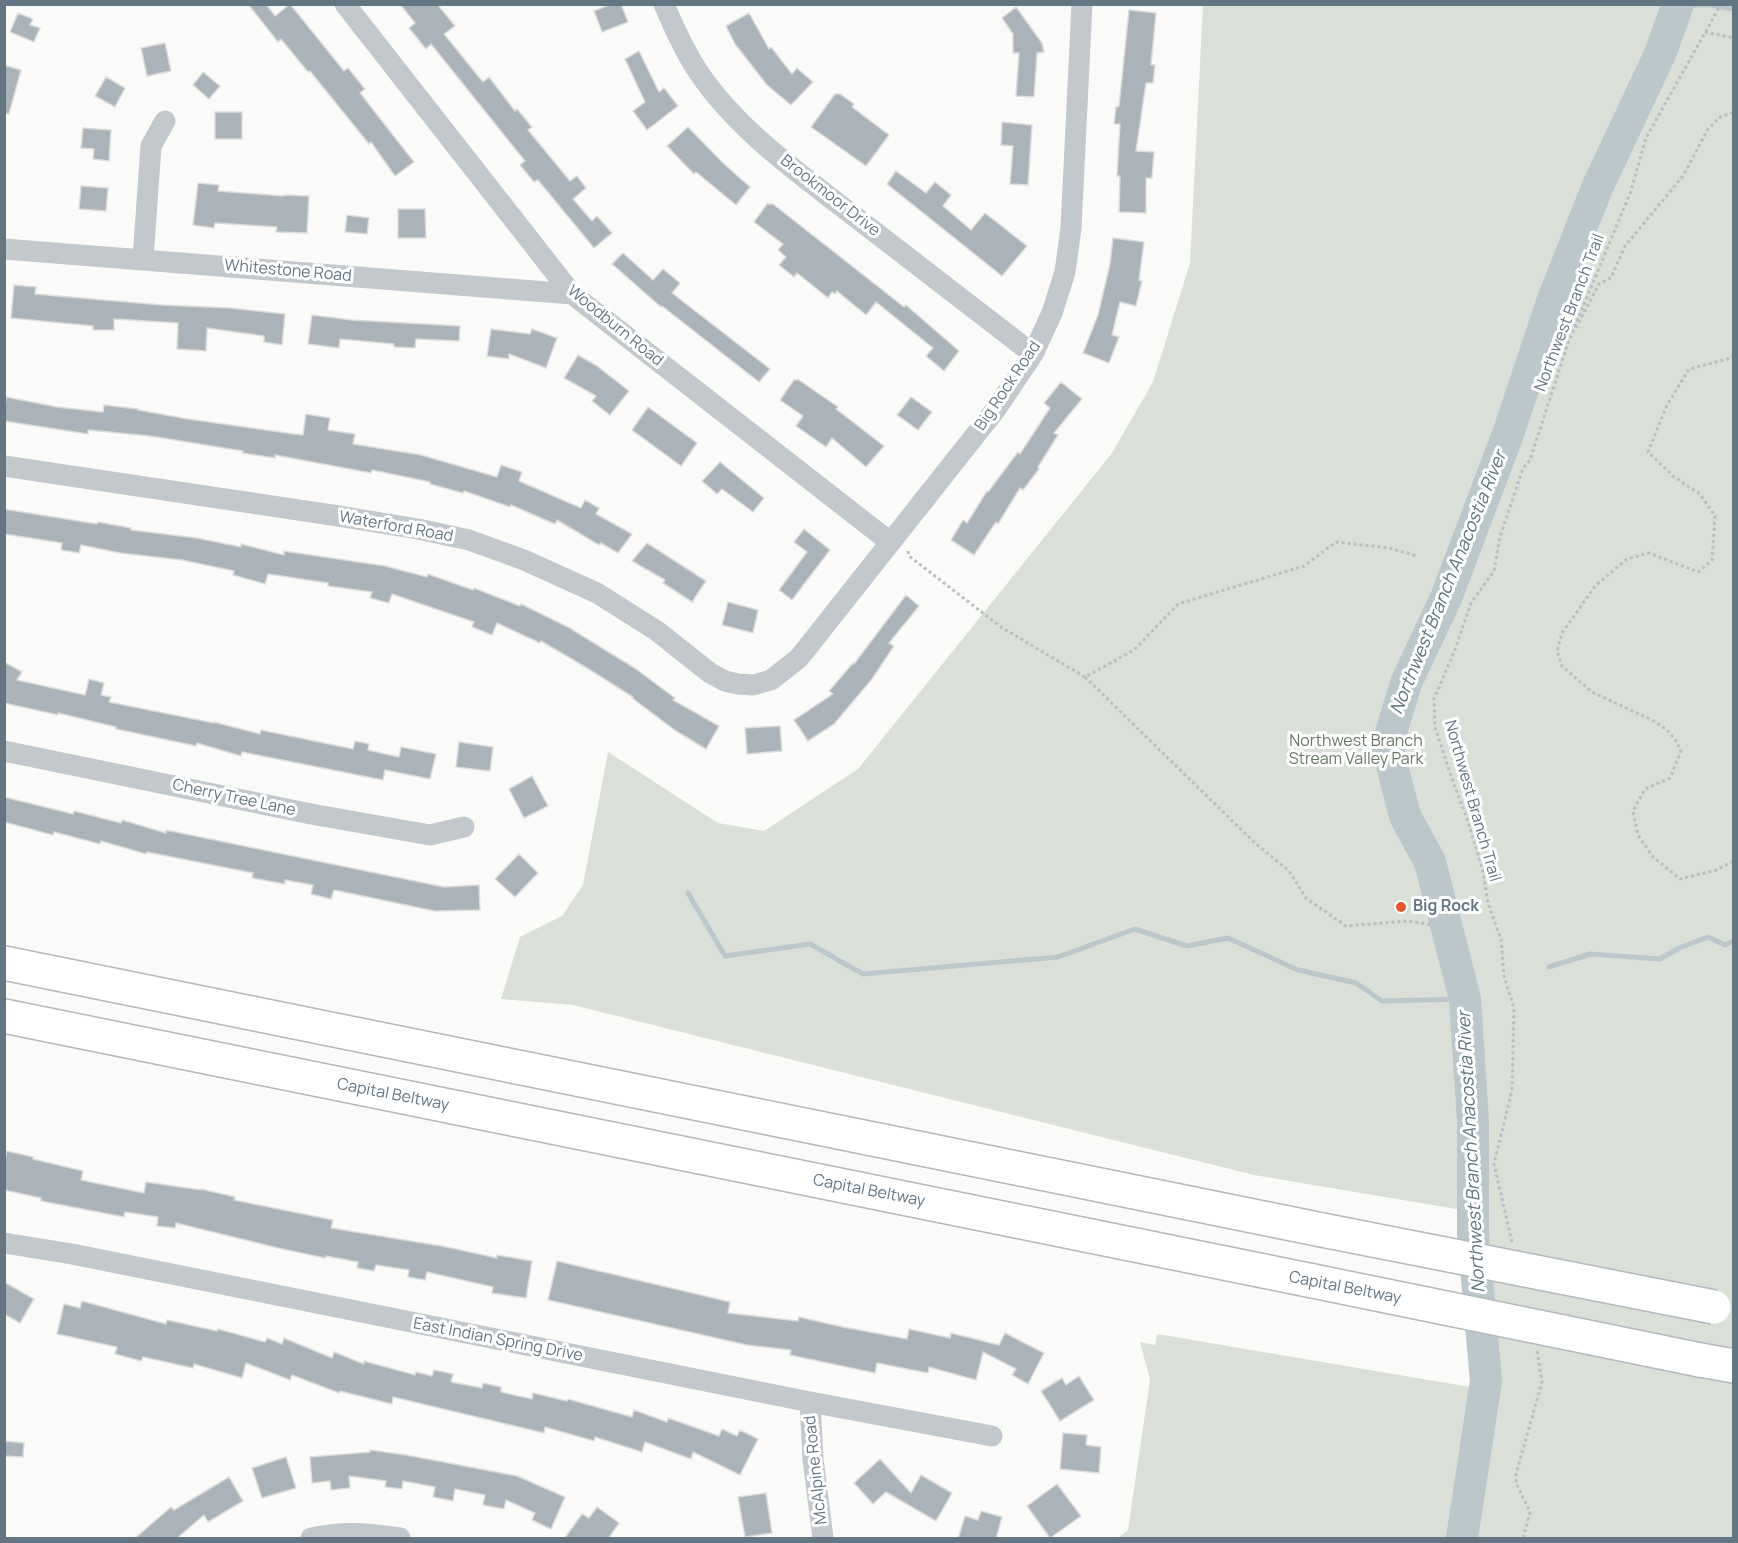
<!DOCTYPE html>
<html>
<head>
<meta charset="utf-8">
<style>
  body { margin:0 }
  #map { position:relative; width:1738px; height:1543px; overflow:hidden; background:#fafaf8; font-family:Manrope,sans-serif }
  canvas { display:block }
  .frame { position:absolute; inset:0; border:6px solid #657683; pointer-events:none }
</style>
</head>
<body>
<div id="map">
<canvas width="1738" height="1543"></canvas>
<div class="frame"></div>
</div>
<script>
const c = document.querySelector('canvas').getContext('2d');
c.lineJoin = 'round';
function fill(path, color) {
  c.fillStyle = color;
  c.fill(path, 'evenodd');
}
function stroke(path, color, width, dash) {
  c.strokeStyle = color;
  c.lineWidth = width;
  c.lineCap = dash ? 'butt' : 'round';
  c.setLineDash(dash || []);
  c.stroke(path);
}
function drawText(font, color, halo, rows, align = 'center') {
  c.font = font + ' Manrope,sans-serif';
  c.lineWidth = 6;
  c.setLineDash([]);
  c.textBaseline = 'middle';
  c.strokeStyle = halo;
  c.fillStyle = color;
  for (const [text, x, y, turn = 0] of rows) {
    c.save();
    c.translate(x, y);
    c.rotate((+turn || 0) * Math.PI / 180);
    c.textAlign = isNaN(turn) ? turn : align;
    if (halo) c.strokeText(text, 0, 0);
    c.fillText(text, 0, 0);
    c.restore();
  }
}
fill(new Path2D(`
  M1203,5H1733V1538H1118L1128,1530L1150,1380L1140,1342L1155,1345L1157,1334L1476,1388L1486,1214L1254,1175L573,1005L501,999L520,937L562,916L583,885L608,752L718,823L764,831L858,769L1112,453L1153,382L1190,263Z`), '#dadfd7');
stroke(new Path2D(`
  M1678,5H1710L1734,9
  M688,893L725,956L810,944L863,974L1058,957L1135,929L1187,946L1228,938L1298,970L1356,983L1382,1001L1465,999
  M1549,967L1590,954L1660,959L1679,948L1708,937L1725,945L1734,941`), '#bbc7cb', 5);
stroke(new Path2D(`
  M1462,1538L1486,1381L1473,1234V1121L1465,999L1430,862L1405,816L1387,746L1406,683L1446,598L1508,434L1552,302L1597,188L1660,54L1678,4`), '#bbc7cb', 32);
const building = new Path2D(`
  M248,4H266L275,16L290,4L344,71L348,68L365,89L360,93L414,162L395,176L371,142L369,144L310,71L308,72L281,39L278,42Z
  M400,4H437L455,26L444,34L483,82L489,77L515,111L517,109L532,127L528,130L570,181L577,176L586,188L573,199L592,221L597,216L612,233L594,248L538,180L534,182L520,165L525,161L431,44L426,49L409,28L415,23Z
  M612,4H621L628,22L602,32L594,11Z
  M1016,7L1042,43L1044,52L1037,53L1034,97L1016,96L1019,53H1013V34L1002,18Z
  M1129,10L1156,13L1151,65H1155L1153,83H1146L1136,151L1154,152L1152,178H1146V213L1119,212L1120,176H1117L1120,124H1114L1116,107L1119,106Z
  M18,13L33,19L30,25L40,28L34,42L10,32Z
  M749,13L769,49L771,47L792,74L797,68L813,82L791,105L767,85L735,44L726,26Z
  M165,43L171,71L147,76L141,48Z
  M639,51L659,92L664,88L678,106L647,130L633,111L645,102L625,59Z
  M4,65L21,70L9,114L4,113Z
  M203,72L220,86L209,99L193,85Z
  M106,77L125,88L115,107L95,96Z
  M835,94H840L854,104L852,107L889,135L866,166L811,127Z
  M215,112H242V139H215Z
  M1002,122L1032,125L1028,185L1010,184L1013,146L1001,145Z
  M688,127L723,163L750,187L736,205L696,172L694,174L667,146Z
  M83,128L111,130L109,161L93,159L94,149L81,148Z
  M896,171L926,193L935,182L951,195L943,206L971,230L985,213L1027,246L1002,276L887,184Z
  M198,183L219,185L218,191L284,196V195L309,196L307,233L276,232L277,227L215,223L214,228L193,225Z
  M81,186L108,188L106,211L79,209Z
  M767,204H773L904,307L906,305L959,351L944,371L926,356L933,348L876,302L866,315L837,291L835,294L832,292L828,298L797,273L794,277L779,265L786,257L778,250L783,244L754,222Z
  M398,209H425L426,238H398Z
  M347,215L369,218L367,234L345,232Z
  M1113,238L1144,242L1139,280L1142,281L1136,306L1120,302L1112,335L1119,337L1109,363L1083,353L1098,315L1110,264Z
  M623,253L653,280L663,269L680,283L672,293L770,369L759,382L662,306L661,307L612,264Z
  M14,285L36,287L35,294L162,305L230,308L285,314L282,345L264,342V336L207,328L206,351L177,349L178,323L114,319V330H93V326L11,318Z
  M312,315L352,320L460,326L459,341L416,339L415,348L394,347V344L340,339L339,348L308,344Z
  M491,329L530,334L532,329L557,338L546,368L509,354V359L487,356Z
  M578,355L597,366L629,391L610,415L592,401L596,396L564,378Z
  M794,380H799L838,407L836,409L884,446L866,467L832,438L826,447L796,426L803,416L780,400Z
  M1061,382L1082,399L1054,433L1058,435L1038,467L1039,469L1023,490L1020,488L998,524L996,522L974,555L951,540L963,520L967,523L987,491L988,492L1018,452L1020,454L1050,408L1044,403Z
  M6,397L57,407L103,412L104,405L138,409V410L188,419L294,434L303,435L306,414L330,418L328,430L355,434L353,444L421,455L497,477L501,465L522,472L519,481L581,508L585,500L599,508L596,514L632,534L618,553L601,543L599,545L557,520L555,524L511,505L510,507L464,491L463,493L430,484V482L372,470L371,473L275,455V458L242,453L243,451L150,436L88,430V434L4,421Z
  M911,397L932,412L918,430L897,415Z
  M648,407L697,443L681,466L632,430Z
  M720,462L764,498L753,512L722,489L717,494L702,481Z
  M4,509L97,524L98,522L131,528V530L197,538L241,547V544L284,555V551L385,566L427,577L428,574L473,590L474,588L520,606L521,604L568,627L636,669L675,698L673,700L719,726L706,749L676,731L632,698L633,697L587,668L541,641L540,643L497,623L492,635L472,627L474,622L392,594L389,603L370,598L372,592L328,586V583L268,574L265,584L233,575L234,571L182,560L120,553L81,545L79,553L61,550L62,543L4,534Z
  M804,529L830,550L792,600L779,590L807,552L794,542Z
  M647,543L706,581L692,602L663,583L665,580L632,561Z
  M906,595L919,606L889,643L894,646L872,679L834,724L808,741L794,720L833,694L829,691L853,663L854,664Z
  M728,602L758,610L753,633L722,625Z
  M4,662L22,672L17,680L85,695L89,679L104,683L101,695L111,697L109,702L214,723V722L260,734L261,730L353,749L355,741L369,744L368,750L399,757L401,747L436,754L430,779L385,770L383,780L242,752L241,756L197,743L196,746L116,729V727L58,713V715L4,703Z
  M780,726L782,751L747,754L745,728Z
  M459,742L493,747L490,771L456,767Z
  M532,776L548,806L524,818L509,789Z
  M4,797L73,814L74,811L121,823L122,820L166,833V830L444,887L479,885L480,910L435,911L334,890L331,899L311,894L313,885L285,880V884L252,878L253,873L147,852L146,854L101,841L100,844L54,832L53,835L4,822Z
  M519,854L538,873L515,897L495,879Z
  M7,1151L33,1157V1159L83,1171L81,1180L144,1193L146,1182L201,1190V1189L235,1197L234,1200L333,1220L331,1228L447,1247L497,1258V1255L532,1261L526,1298L492,1293L493,1287L427,1272L425,1280L408,1277L409,1270L376,1265L374,1271L357,1268L358,1262L326,1256L325,1258L278,1248L176,1223L175,1228L157,1226L158,1217L125,1212L124,1217L41,1201V1198L4,1190V1163Z
  M557,1261L730,1302L728,1313L798,1321L799,1317L843,1327L907,1339L909,1329L950,1338L951,1333L999,1345L1005,1333L1044,1353L1028,1384L1012,1375L1016,1369L983,1352L976,1380L929,1367L928,1373L877,1363L875,1373L790,1355L791,1350L747,1345L548,1300Z
  M4,1282L34,1299L20,1323L4,1314Z
  M82,1301L166,1324L167,1320L217,1331L218,1329L265,1342L267,1338L282,1344L284,1338L332,1358L334,1352L364,1364V1361L415,1375L416,1372L432,1376L434,1370L453,1374L451,1382L482,1388L483,1383L501,1387V1392L532,1399L533,1393L567,1401L568,1399L632,1417L634,1410L667,1422L668,1418L719,1436L722,1429L737,1436L740,1430L758,1439L740,1475L693,1452L691,1459L645,1442L642,1452L595,1437L594,1441L545,1427L544,1433L393,1397L392,1404L340,1391L339,1393L292,1375L290,1380L246,1363L242,1378L194,1364L193,1368L143,1357L141,1361L115,1354L117,1347L57,1334L64,1304L80,1308Z
  M1079,1376L1094,1400L1060,1421L1041,1391L1062,1378L1066,1385Z
  M1063,1433L1087,1435L1086,1445L1101,1447L1099,1473L1060,1469Z
  M4,1441L24,1443L23,1457L4,1456Z
  M370,1450L406,1455L517,1476L565,1497L551,1529L532,1520L535,1513L506,1500L504,1509L483,1505L485,1495L455,1489L453,1501L433,1497L435,1487L403,1481L402,1489L385,1487L386,1481L349,1476L350,1488L331,1490L330,1481L312,1483L310,1457L370,1452Z
  M286,1457L296,1488L262,1498L252,1468Z
  M880,1459L911,1493L921,1475L952,1493L936,1521L886,1492L873,1504L854,1483Z
  M229,1477L243,1501L208,1522L204,1515L176,1539H134L171,1507L174,1510Z
  M1057,1484L1081,1516L1050,1538L1027,1506Z
  M766,1493L772,1533L745,1537L738,1497Z
  M597,1507L619,1523L608,1539H564L582,1514L589,1518Z
  M981,1511L1002,1517L996,1539H958L965,1516L978,1520Z`);
fill(building, '#aab3b9');
stroke(building, '#dcdcda', 1.5);
const motorway = new Path2D(`
  M4,963L1322,1230
  M4,1016L1313,1281
  M1700,1360L1734,1366`);
stroke(motorway, '#b4b9bd', 36);
stroke(new Path2D(`
  M1705,32L1734,38
  M1576,328L1599,284L1611,278L1625,246L1683,176L1708,129L1720,117L1734,112
  M1734,355L1728,359L1689,369L1667,405L1648,452L1674,477L1700,494L1715,516L1712,560L1698,572L1649,553L1627,559L1596,585L1562,633L1557,651L1562,666L1592,692L1652,720L1666,729L1675,739L1681,751L1670,778L1645,789L1633,811L1638,835L1653,857L1680,879L1716,870L1734,861
  M908,551L909,556L1001,627L1085,677L1134,650L1178,604L1304,566L1336,542L1389,548L1417,556
  M1085,677L1255,843L1289,871L1306,898L1346,926L1408,921L1434,925
  M1512,1242L1494,1164L1512,1090L1514,1008L1504,976L1501,939L1488,903L1482,867L1466,815L1454,785L1435,727L1434,699L1454,652L1471,603L1494,571L1500,537L1523,468L1530,460L1568,343L1631,191L1646,138L1721,4
  M1523,1538L1530,1512L1516,1483V1474L1542,1382L1537,1350`), '#bbbfc2', 3, [3, 3]);
stroke(new Path2D(`
  M345,4L572,294L890,542
  M664,4C674,28 685,52 699,73C742,136 809,180 867,226C922,269 978,311 1033,354
  M4,249L572,294
  M143,259L151,146L165,121
  M4,466L332,515L418,529L469,540L524,560L597,593L657,631L710,673L725,681L738,684L753,685L771,680L799,658L996,409L1033,354L1052,313L1065,272L1071,228L1082,4
  M4,751L311,814L430,835L464,827
  M4,1243L72,1254L810,1402L992,1436
  M810,1402L813,1459L823,1538
  M311,1538C344,1531 367,1533 400,1538`), '#c3c8cc', 21);
stroke(motorway, '#fff', 33);
const motorwayBridge = new Path2D(`
  M1322,1230L1714,1307
  M1313,1281L1700,1360`);
stroke(motorwayBridge, '#b4b9bd', 36, []);
stroke(motorwayBridge, '#fff', 33);
for (const [x, y, r, color] of [
  [1401,907,6,"#e4572e"]
]) {
  const dot = new Path2D();
  dot.arc(x, y, r, 0, 2 * Math.PI);
  c.fillStyle = color;
  c.fill(dot);
  stroke(dot, '#fff', 2);
}
drawText('16px', '#657683', '#fff', [
  ["Brookmoor Drive",830,196,38],
  ["Whitestone Road",288,271,5],
  ["Northwest Branch Trail",1570,313,-69],
  ["Woodburn Road",615,326,39],
  ["Big Rock Road",1008,386,-56],
  ["Waterford Road",396,527,10],
  ["Cherry Tree Lane",234,798,12],
  ["Northwest Branch Trail",1472,801,74],
  ["Capital Beltway",393,1095,11],
  ["Capital Beltway",869,1191,11],
  ["Capital Beltway",1345,1288,11],
  ["East Indian Spring Drive",498,1340,11],
  ["McAlpine Road",816,1470,-96]
]);
drawText('16px', '#687a64', '#fff', [
  ["Northwest Branch",1356,742],
  ["Stream Valley Park",1356,760]
]);
drawText('bold 16px', '#657683', '#fff', [
  ["Big Rock",1413,907]
], 'left');
drawText('italic 18px', '#60757c', '#fff', [
  ["Northwest Branch Anacostia River",1449,583,-68],
  ["Northwest Branch Anacostia River",1472,1152,-93]
]);
</script>
</body>
</html>
